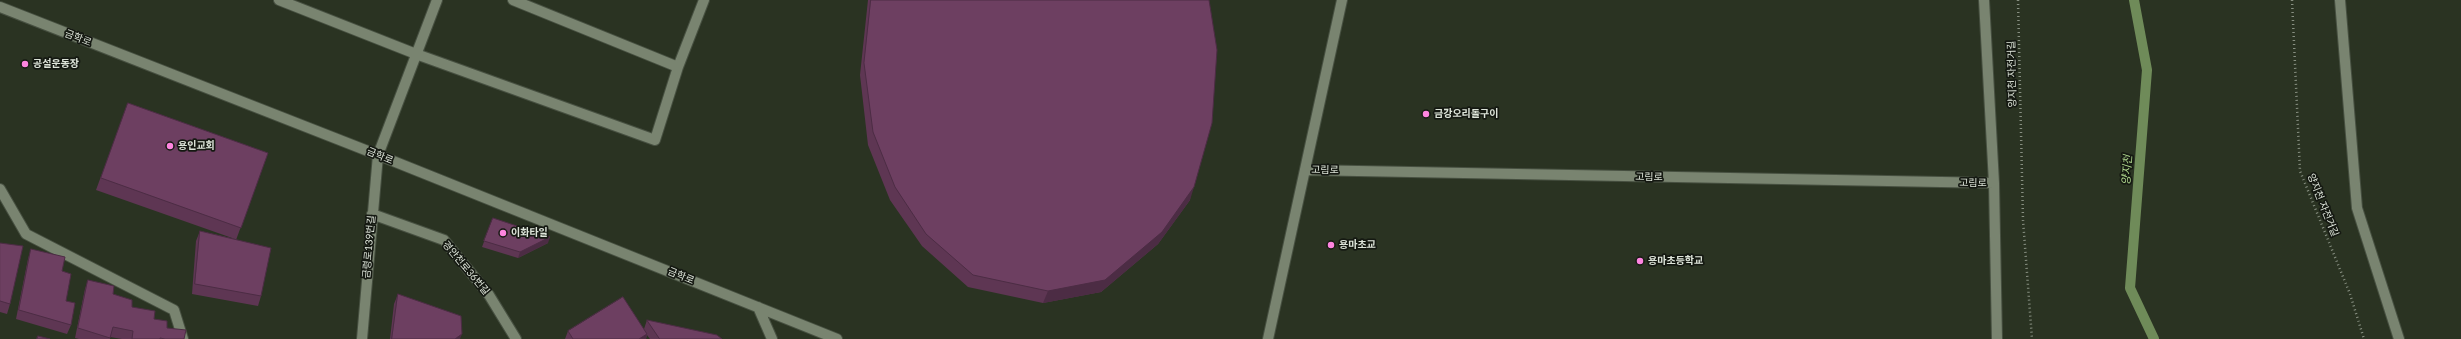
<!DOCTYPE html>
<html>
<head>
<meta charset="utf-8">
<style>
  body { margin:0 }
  canvas { display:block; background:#2a3322 }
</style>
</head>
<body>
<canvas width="2461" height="339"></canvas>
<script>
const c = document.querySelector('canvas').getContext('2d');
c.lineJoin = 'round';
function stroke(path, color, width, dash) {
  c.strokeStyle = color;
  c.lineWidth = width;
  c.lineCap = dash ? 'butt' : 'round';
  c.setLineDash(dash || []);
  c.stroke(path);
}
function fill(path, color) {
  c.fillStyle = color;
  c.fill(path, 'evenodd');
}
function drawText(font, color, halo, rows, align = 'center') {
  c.font = font + ' Lato,"Noto Sans KR",sans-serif';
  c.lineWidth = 3.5;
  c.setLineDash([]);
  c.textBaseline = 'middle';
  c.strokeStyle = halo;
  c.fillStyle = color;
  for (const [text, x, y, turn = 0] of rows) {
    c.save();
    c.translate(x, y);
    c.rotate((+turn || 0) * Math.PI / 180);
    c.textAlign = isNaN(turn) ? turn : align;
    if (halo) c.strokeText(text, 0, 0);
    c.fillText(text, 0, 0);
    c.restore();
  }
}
stroke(new Path2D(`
  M2134,0L2147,70L2130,288L2154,339`), '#6f8b59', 10);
const minor = new Path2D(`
  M279,0L416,54L655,140L678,67L704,0
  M513,0L678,67
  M1984,0L1994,183
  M2340,0L2357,208L2399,339
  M0,7L378,155L837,339
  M1305,170L1994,183L1997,339
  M0,189L26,234L174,310L183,339
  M372,214L444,240L489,295L516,339
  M758,307L772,339
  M362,339L378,155L437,0
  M1268,339L1342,0`);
stroke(minor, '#475041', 12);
stroke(new Path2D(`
  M2018,0L2023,220L2032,339
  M2292,0L2300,171L2350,294L2364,339`), '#878f81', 2.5, [1, 3]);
stroke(minor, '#798470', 10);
fill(new Path2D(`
  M868,0H1209L1190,200L1158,244L1101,292L1043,303L968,287L922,246L890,200L868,145L860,75Z
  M128,103L268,153L236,240L261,296L258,306L192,294L196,241L200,231L235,239L96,190Z
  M493,218L548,243L518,258L482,247Z
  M0,243L10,304L7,314L0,312Z
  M31,249L62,271L66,301L71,325L67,334L16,319L28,259Z
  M88,280L113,294L132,307L154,319L184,339H122L110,337V339H79L75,338L85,289Z
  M398,294L460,339H390L394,304Z
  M647,320L722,339H650L647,335L646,339H565L568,331L644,329Z`), '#5e3653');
fill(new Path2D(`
  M1194,187L1190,200L1158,244L1101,292L1043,303L1048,291Z
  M550,237L548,243L518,258L520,252Z
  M462,334L460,339H455Z
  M647,334L646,339H639Z`), '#4c2c44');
const building = new Path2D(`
  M871,0H1209L1217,50L1212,123L1194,187L1162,232L1105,280L1048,291L973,275L926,234L895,187L873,132L864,63Z
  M128,103L268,153L241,228L101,178Z
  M493,218L550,237L520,252L484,241Z
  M200,231L271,248L261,296L195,284Z
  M0,243L23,246L10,304L0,301Z
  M31,249L65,257L62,271L71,274L66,301L75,303L71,325L19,310Z
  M88,280L114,286L113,294L132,300V307L155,311L154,319L167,321V328L186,330L184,339H165L160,338V339H132L133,331L113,327L110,338L78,328Z
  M398,294L461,316L462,334L455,339H392Z
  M623,297L647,334L639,339H573L568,331Z
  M647,320L717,335L722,339H660Z
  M38,336L50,339H37Z`);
fill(building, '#6d3f61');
stroke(building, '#4c2c44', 1);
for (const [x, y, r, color] of [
  [25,64,4,"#fe85e0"],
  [1426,114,4,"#fe85e0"],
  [170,146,4,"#fe85e0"],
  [503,233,4,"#fe85e0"],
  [1331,245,4,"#fe85e0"],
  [1640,261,4,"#fe85e0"]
]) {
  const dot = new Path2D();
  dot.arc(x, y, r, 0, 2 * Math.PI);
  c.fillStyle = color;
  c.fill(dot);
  stroke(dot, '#151912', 1.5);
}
drawText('10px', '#dee5da', '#151912', [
  ["금학로",78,38,21],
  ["양지천 자전거길",2012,74,-91],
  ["금학로",380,156,22],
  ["고림로",1325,170,1],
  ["고림로",1649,177,1],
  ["고림로",1973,183,1],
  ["양지천 자전거길",2323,205,68],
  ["금령로139번길",369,247,-85],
  ["경안천로36번길",466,268,50],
  ["금학로",681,276,22]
]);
drawText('bold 10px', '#dee5da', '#151912', [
  ["공설운동장",33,64],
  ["금강오리돌구이",1434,114],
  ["용인교회",178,146],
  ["이화타일",511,233],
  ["용마초교",1339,245],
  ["용마초등학교",1648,261]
], 'left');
drawText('italic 11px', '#b0d98e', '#151912', [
  ["양지천",2127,170,-86]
]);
</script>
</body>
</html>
